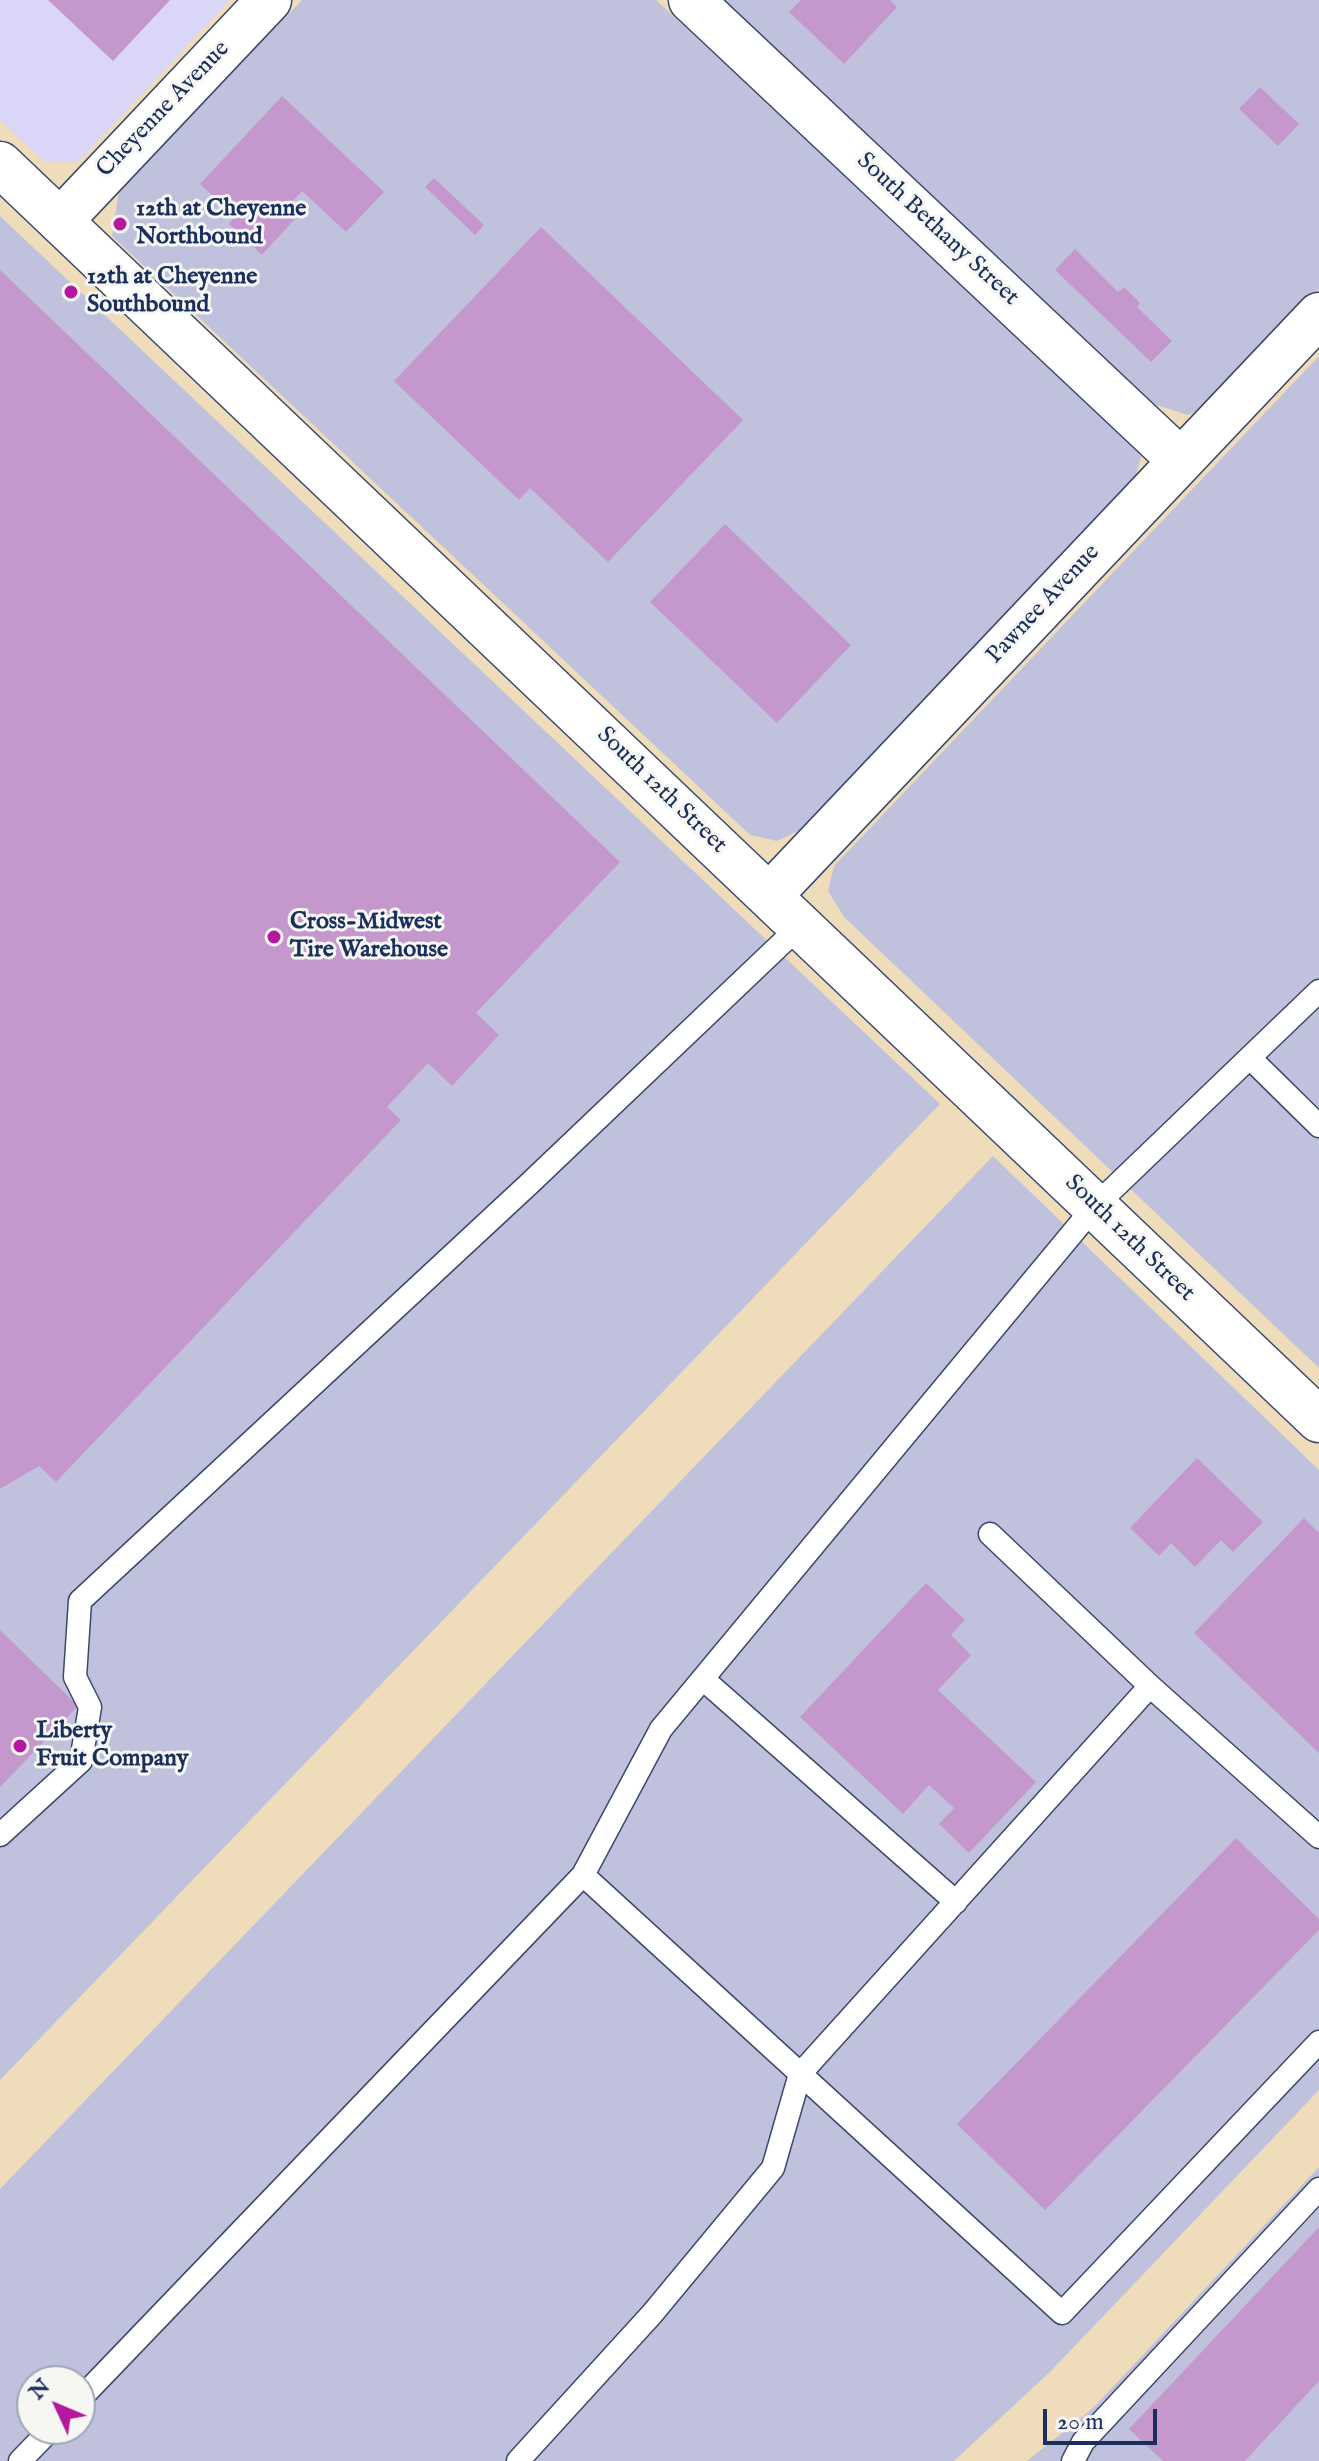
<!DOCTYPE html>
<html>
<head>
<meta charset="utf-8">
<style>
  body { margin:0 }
  #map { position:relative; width:1319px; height:2461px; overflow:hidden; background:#efdcbb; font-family:"IM FELL English",serif }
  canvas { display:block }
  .north { position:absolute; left:16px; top:2365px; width:80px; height:80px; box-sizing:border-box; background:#f6f6f2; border:2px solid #9ea6b7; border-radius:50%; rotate:314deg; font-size:22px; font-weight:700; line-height:32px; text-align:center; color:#1b2f5e }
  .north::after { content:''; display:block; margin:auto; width:28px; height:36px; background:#b5179e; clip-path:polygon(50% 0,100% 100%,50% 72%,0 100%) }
  .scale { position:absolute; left:1043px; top:2409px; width:114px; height:36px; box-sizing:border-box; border:4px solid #1b2f5e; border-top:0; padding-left:10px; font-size:24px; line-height:28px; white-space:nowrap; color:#1b2f5e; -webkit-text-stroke:6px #f6f6f2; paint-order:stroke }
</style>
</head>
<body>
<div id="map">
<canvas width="1319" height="2461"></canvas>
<div class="north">N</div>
<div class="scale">20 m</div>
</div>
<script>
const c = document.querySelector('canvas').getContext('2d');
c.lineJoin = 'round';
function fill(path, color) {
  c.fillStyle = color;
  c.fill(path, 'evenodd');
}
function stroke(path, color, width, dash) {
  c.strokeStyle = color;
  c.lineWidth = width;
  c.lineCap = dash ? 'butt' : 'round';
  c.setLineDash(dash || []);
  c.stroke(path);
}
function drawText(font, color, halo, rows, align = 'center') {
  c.font = font + ' "IM FELL English",serif';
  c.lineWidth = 6;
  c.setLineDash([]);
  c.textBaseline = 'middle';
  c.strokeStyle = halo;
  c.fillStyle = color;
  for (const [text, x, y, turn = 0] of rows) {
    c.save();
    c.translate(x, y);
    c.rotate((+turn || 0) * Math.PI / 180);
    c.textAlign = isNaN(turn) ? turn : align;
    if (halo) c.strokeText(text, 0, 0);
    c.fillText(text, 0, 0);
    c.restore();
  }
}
fill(new Path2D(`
  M0,0H230L78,162H45L0,120Z`), '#dad6f7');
fill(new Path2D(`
  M302,0H656L1130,437L1141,457L1134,482L804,828L777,841L750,835L112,236L119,191Z
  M718,0H1319V289L1210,404L1188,415L1153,404Z
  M0,216L940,1104L0,2080Z
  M1319,356V1368L844,917L828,891L834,866Z
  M993,1156L1319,1470V2090L1050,2372L954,2461H0V2189ZM32,2381H80V2429H32Z
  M1319,2167V2461H1027L1093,2408Z`), '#c0c2dd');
fill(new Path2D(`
  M48,0H170L113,61Z
  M801,0H890L897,7L844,64L789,12Z
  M1260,87L1299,124L1278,146L1239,109Z
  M282,96L384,192L346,232L302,191L292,202L302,211L262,255L229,224L235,216L200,184Z
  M434,178L484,225L475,235L425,187Z
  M541,227L743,420L608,562L530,488L519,500L394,381Z
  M1075,249L1118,292L1124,287L1140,303L1137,307L1172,341L1151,362L1055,270Z
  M0,270L620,862L476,1013L499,1035L452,1086L428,1063L387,1107L401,1120L56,1482L39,1466L0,1489Z
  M725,524L851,645L777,723L650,602Z
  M1197,1458L1263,1522L1233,1552L1221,1540L1195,1567L1171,1543L1159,1556L1130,1528Z
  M1304,1518L1319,1533V1753L1194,1633Z
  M926,1583L965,1620L951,1635L971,1655L938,1690L1036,1782L969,1853L939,1824L954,1808L929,1785L903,1814L800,1717Z
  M0,1630L78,1706L0,1787Z
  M1236,1838L1319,1919V1930L1045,2210L957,2124Z
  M1319,2227V2381L1245,2461H1163L1129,2429Z`), '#c598cd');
const lane = new Path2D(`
  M1250,1058L1319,1126
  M990,1534L1150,1686
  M703,1679L956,1902
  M0,1835L81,1761L90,1707L75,1677L80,1601L529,1184L801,925
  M583,1875L1062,2313L1319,2042
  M80,2399L583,1875L661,1729L1095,1206L1319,991
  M20,2461L51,2429
  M518,2461L652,2314L773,2168L800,2074L1150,1686L1319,1837
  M1073,2461L1083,2442L1319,2189`);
const street = new Path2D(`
  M691,0L1181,461
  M60,221L269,0
  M770,895L1319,315`);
const secondary = new Path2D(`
  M0,164L1319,1420`);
stroke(lane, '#3b496c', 25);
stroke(street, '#3b496c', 47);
stroke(secondary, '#3b496c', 47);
stroke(lane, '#fff', 22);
stroke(street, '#fff', 44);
stroke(secondary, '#fff', 44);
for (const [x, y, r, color] of [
  [120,224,8,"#b5179e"],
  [71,292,8,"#b5179e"],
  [274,937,8,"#b5179e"],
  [20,1746,8,"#b5179e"]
]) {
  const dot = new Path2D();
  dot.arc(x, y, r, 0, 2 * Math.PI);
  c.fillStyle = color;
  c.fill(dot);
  stroke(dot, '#f6f6f2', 3);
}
drawText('24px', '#1b2f5e', '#f6f6f2', [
  ["Cheyenne Avenue",164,110,-46],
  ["South Bethany Street",937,230,43],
  ["Pawnee Avenue",1044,605,-47],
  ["South 12th Street",661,791,44],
  ["South 12th Street",1129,1239,44]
]);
drawText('bold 24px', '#1b2f5e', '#f6f6f2', [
  ["12th at Cheyenne",136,210],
  ["Northbound",136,238],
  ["12th at Cheyenne",87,278],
  ["Southbound",87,306],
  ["Cross-Midwest",290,923],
  ["Tire Warehouse",290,951],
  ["Liberty",36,1732],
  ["Fruit Company",36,1760]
], 'left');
</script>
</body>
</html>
